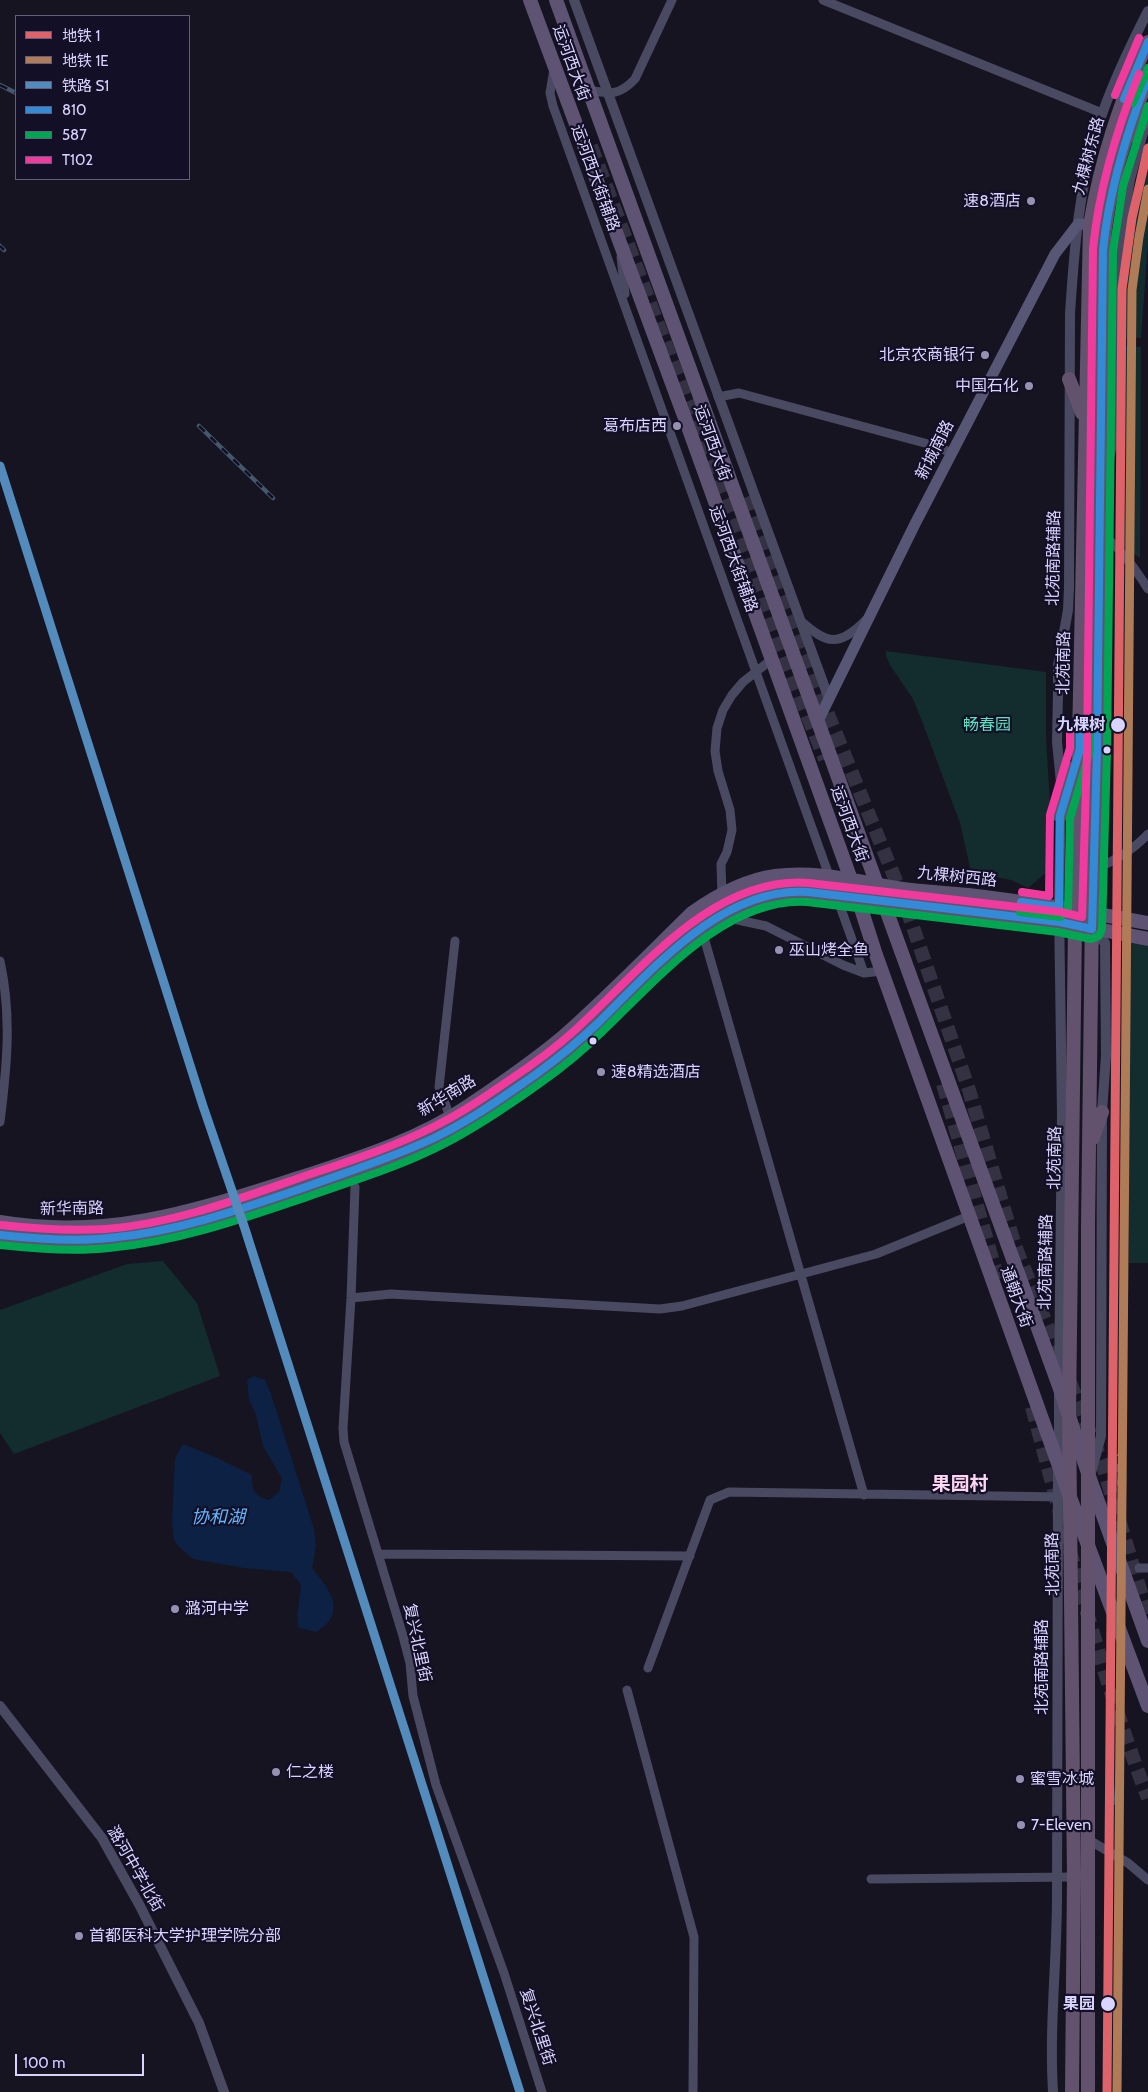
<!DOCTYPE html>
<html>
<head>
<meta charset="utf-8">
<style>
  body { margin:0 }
  #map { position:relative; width:1148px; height:2092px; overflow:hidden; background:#161421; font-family:Cabin,"Noto Sans SC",sans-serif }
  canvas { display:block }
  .legend { position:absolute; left:15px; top:15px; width:175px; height:165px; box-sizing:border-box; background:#130f26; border:1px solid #625e7d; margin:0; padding:6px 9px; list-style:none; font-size:15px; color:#d9d4ff }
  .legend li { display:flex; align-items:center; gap:10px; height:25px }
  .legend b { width:25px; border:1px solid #625e7d }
  .scale { position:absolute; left:15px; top:2054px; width:129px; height:22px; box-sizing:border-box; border:2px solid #d9d4ff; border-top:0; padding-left:6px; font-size:15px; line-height:18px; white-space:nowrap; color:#d9d4ff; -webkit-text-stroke:4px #130f26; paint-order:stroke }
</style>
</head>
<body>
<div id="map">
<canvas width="1148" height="2092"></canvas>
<ul class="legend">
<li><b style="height:6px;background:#dd626a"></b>地铁 1</li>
<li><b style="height:6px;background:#b07c57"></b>地铁 1E</li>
<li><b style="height:6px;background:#548bbd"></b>铁路 S1</li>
<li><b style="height:6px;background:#338bd7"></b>810</li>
<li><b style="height:6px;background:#00a651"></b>587</li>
<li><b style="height:6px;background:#f13a9d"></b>T102</li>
</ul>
<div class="scale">100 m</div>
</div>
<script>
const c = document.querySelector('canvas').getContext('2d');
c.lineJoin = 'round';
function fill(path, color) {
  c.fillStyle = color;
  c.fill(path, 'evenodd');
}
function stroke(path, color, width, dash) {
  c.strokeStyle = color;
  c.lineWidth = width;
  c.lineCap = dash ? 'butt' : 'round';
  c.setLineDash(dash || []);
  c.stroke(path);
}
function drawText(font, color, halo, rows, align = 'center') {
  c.font = font + ' Cabin,"Noto Sans SC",sans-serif';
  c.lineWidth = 4.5;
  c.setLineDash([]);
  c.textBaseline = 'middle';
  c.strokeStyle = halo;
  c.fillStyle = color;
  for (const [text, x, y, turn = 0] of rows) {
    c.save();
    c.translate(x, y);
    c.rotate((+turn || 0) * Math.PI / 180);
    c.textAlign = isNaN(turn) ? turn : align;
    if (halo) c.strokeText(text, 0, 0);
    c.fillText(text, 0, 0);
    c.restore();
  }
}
fill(new Path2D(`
  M1148,145V243L1141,338L1120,337C1122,268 1130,211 1148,145Z
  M1120,345L1141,347L1140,558L1118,543Z
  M886,651L1046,672V738L1050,804L1048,871L1028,888L1011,880L971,872L960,823L922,721L913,699L890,665L886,656Z
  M1129,941L1148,944V1263H1129Z
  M163,1261L197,1303L220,1376L14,1454L0,1433V1310L127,1264Z`), '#132c2d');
fill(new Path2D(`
  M254,1376L265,1380L271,1394L314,1529L316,1546L312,1568C323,1582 340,1600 331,1618C329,1623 321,1628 317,1632L299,1628L297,1619L301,1585L291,1572L244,1568L193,1559L179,1547L174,1540L172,1522L175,1458L183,1444L215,1457L252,1475C252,1491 253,1495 269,1500L279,1492L282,1478L263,1446L256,1415L249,1399L247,1380Z`), '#0d2144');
stroke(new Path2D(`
  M591,146L776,638L825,759
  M744,498L794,631L903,898L969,1090L1015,1246L1061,1360
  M943,1084L998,1280
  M1070,1382L1102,1463L1148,1616
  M1032,1407C1067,1539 1099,1671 1148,1798`), '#333142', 14, [14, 7]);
stroke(new Path2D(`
  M823,0L1102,113
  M554,69L550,93L553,106L864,973
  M588,90C610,94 619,96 635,79L672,0
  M621,257L625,294
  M718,397L739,393L932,445L952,453
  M1100,532C1120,548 1134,566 1148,589
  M800,620C827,645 839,647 866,620
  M1094,869C1115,861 1132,851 1148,834
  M722,895L721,864L727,852L732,830L730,810L718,771L715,751L717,728L723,710L732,695L743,682L771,660
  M719,916L766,926L843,965L864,973L882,971
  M701,927L864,1495
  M0,961C12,1016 7,1066 0,1122
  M450,1117L439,1087L455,941
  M355,1187L351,1298L343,1428L344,1442L403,1636L410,1663L413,1696L436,1785L504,1973L542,2092
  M351,1298L391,1294L660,1309L682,1306L876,1254L969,1216
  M379,1554L690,1556
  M1139,1568H1148
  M648,1668L710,1500L729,1492L1064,1497
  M627,1690L694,1937L693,2092
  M1089,1840L1128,1863L1148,1880
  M871,1879L1074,1877`), '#4a4962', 9);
stroke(new Path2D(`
  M574,0L829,699
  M1105,481L1112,444L1114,338L1118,252L1130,179L1146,122
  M1059,1381L1062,1114L1059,907L1061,783L1057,742L1058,693V666L1068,610L1069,588L1070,314C1074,251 1079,186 1098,126C1111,86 1129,48 1148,11
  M1059,1458V1395
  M1091,1473L1101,1436L1102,1112L1106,1056L1105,943L1092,929
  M0,1706L102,1838L140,1906L199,2023L224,2092
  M1053,2092C1049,2027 1057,1961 1057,1896C1058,1755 1057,1614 1058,1473`), '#4a4962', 10);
stroke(new Path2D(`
  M818,721L915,524L1055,254L1078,224L1097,225`), '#575674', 11);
stroke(new Path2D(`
  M530,0L686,421L858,899L875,952L1070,1497L1148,1706
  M556,0L1059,1386L1090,1479L1148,1641
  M0,1222C112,1241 200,1209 305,1176C359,1158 417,1140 465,1108C498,1086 533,1062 564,1036C608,997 650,954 692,913C716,896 746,880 775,876C819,870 861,883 903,889C925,892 946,893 968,895C1028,902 1088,912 1148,923
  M0,1235C25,1238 50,1240 75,1240C162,1240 244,1208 325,1180C374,1163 427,1146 471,1117C505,1095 540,1073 571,1047C640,989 700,896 799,892C811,892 824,895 836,896L1060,922L1148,939`), '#5e5373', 14);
stroke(new Path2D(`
  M1127,138C1134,130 1143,125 1148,116
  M1069,379L1082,413
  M1060,816L1075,767
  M1093,1138L1102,1112
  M1072,2092L1074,1877L1069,1414L1075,925L1090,225C1101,161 1120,100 1148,42
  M1088,2092V1225L1092,912L1097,751L1103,250C1107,190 1126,133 1148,78`), '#62526e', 14);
const rail = new Path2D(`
  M0,85L16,93
  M0,246L4,250
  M199,426L273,498
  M1118,1456L1119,1484
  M1116,1803L1121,1717L1124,1474`);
stroke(rail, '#43596b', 4.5);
stroke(rail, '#130f26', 2.5, [8]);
stroke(new Path2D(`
  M1124,99L1148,42
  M1021,902L1059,907L1060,816L1080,749V733
  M0,1235C36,1239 73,1242 109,1238C176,1232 239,1210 303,1188C347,1172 392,1158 434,1138C470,1121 503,1097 535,1075C557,1059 578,1042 598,1023C653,969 723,886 808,892L1060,922L1092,929L1097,751L1103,250C1109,190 1126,134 1148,78`), '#338bd7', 8);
stroke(new Path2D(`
  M1133,103L1148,68
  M1020,912L1060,917L1068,911L1070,818L1090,751V733
  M0,1245C36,1249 73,1252 109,1248C177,1242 242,1219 307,1197C352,1181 399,1167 442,1145C476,1128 508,1106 539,1084C562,1068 585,1049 605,1029C657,979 727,897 807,902L1058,932L1091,939L1099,936L1102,929L1107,751L1113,251L1123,186L1148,106`), '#00a651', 8);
stroke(new Path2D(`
  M1115,95L1139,38
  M1022,892L1049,896L1050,815L1070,748V733
  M1,1225C36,1229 71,1231 106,1229C172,1224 236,1200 299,1178C343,1163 389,1149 431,1128C465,1112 496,1089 527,1068C550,1052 571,1035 590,1016C649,960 719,876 809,883L1061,912L1082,917L1087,751L1093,249C1099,188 1116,131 1139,74`), '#f13a9d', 8);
stroke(new Path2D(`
  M0,466L203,1106L245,1229L520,2092`), '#548bbd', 9);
stroke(new Path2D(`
  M1107,2092L1122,289L1132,218L1148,148`), '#dd626a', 9);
stroke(new Path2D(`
  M1117,2092L1132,290L1139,237L1148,189`), '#b07c57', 9);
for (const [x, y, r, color] of [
  [1031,201,5,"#9591b1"],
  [985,355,5,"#9591b1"],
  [1029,386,5,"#9591b1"],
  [677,426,5,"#9591b1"],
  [1118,725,8,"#d9d4ff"],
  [1107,750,4.5,"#d9d4ff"],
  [779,950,5,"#9591b1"],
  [593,1041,4.5,"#d9d4ff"],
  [601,1072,5,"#9591b1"],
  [175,1609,5,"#9591b1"],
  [276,1772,5,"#9591b1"],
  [1020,1779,5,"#9591b1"],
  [1021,1825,5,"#9591b1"],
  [79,1936,5,"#9591b1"],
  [1108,2004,8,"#d9d4ff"]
]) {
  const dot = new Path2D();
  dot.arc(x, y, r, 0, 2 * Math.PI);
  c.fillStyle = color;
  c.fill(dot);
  stroke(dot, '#130f26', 2);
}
drawText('16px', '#d9d4ff', '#130f26', [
  ["运河西大街",571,63,70],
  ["九棵树东路",1089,156,-75],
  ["运河西大街辅路",595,178,70],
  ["运河西大街",712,443,70],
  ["新城南路",935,450,-63],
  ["北苑南路辅路",1054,558,-89],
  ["运河西大街辅路",733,559,70],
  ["北苑南路",1064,663,-89],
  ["运河西大街",849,824,70],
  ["九棵树西路",957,877,6],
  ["新华南路",447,1096,-31],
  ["北苑南路",1055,1158,-89],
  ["新华南路",72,1209,-1],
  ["北苑南路辅路",1046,1262,-89],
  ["通朝大街",1016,1297,70],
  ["北苑南路",1053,1564,-91],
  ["复兴北里街",417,1643,78],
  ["北苑南路辅路",1042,1667,-90],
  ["潞河中学北街",135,1869,60],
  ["复兴北里街",537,2027,72]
]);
drawText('16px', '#d9d4ff', '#130f26', [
  ["速8酒店",1021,201,"right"],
  ["北京农商银行",975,355,"right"],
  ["中国石化",1019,386,"right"],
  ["葛布店西",667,426,"right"],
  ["巫山烤全鱼",789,950],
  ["速8精选酒店",611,1072],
  ["潞河中学",185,1609],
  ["仁之楼",286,1772],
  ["蜜雪冰城",1030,1779],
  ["7-Eleven",1031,1825],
  ["首都医科大学护理学院分部",89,1936]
], 'left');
drawText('16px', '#5fe0c0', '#130f26', [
  ["畅春园",987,725]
]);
drawText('bold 16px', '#d9d4ff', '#130f26', [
  ["九棵树",1105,725],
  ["果园",1095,2004]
], 'right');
drawText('italic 18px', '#62b6ff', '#130f26', [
  ["协和湖",218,1518]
]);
drawText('bold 19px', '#ffd6f0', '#130f26', [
  ["果园村",960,1484]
]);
</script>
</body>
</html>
